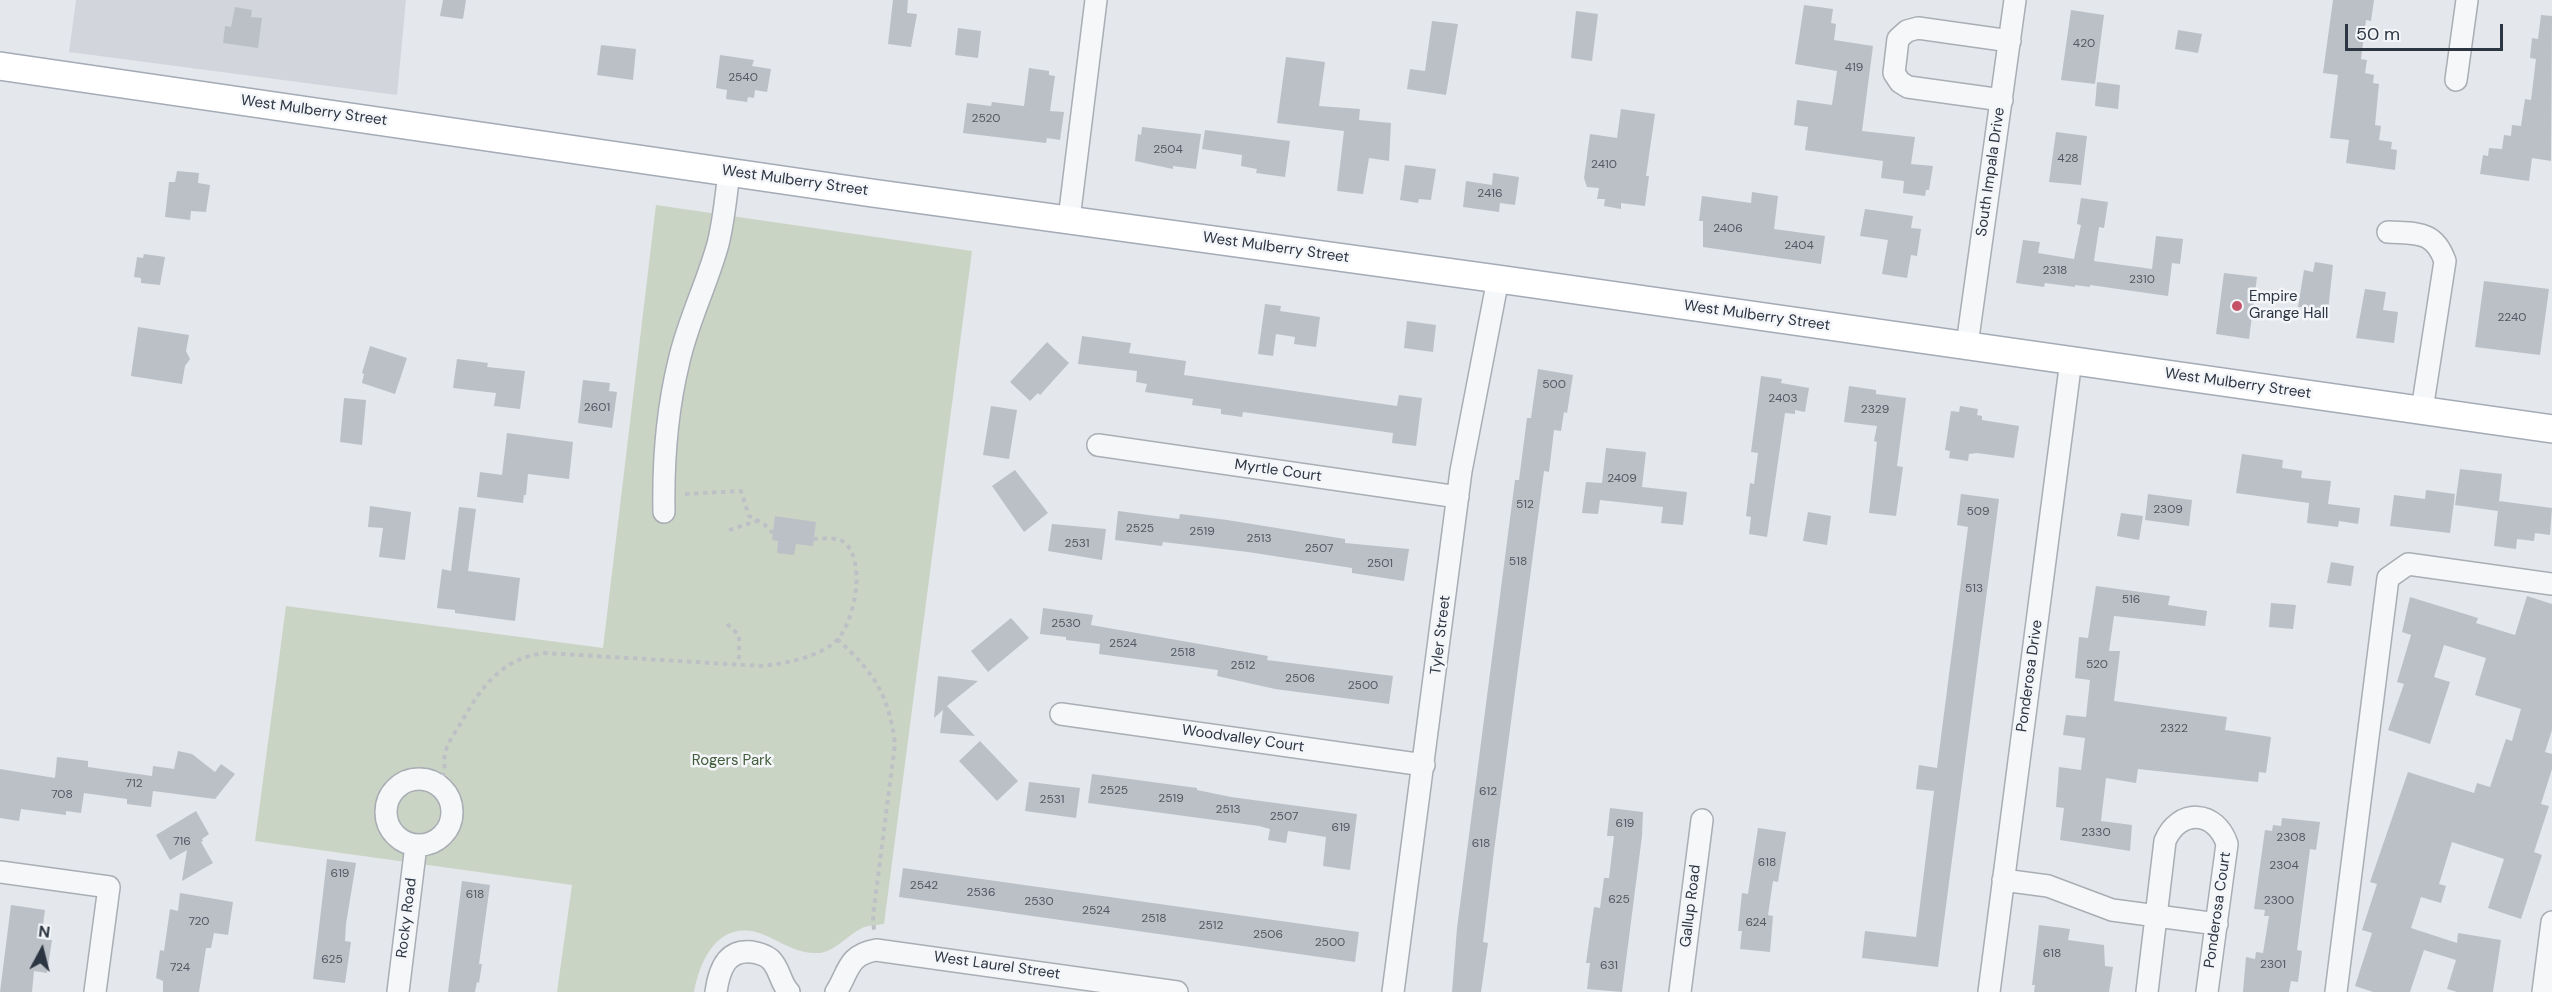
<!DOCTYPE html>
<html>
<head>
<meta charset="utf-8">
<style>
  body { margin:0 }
  #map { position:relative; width:2552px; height:992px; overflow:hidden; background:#e4e7eb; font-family:"DM Sans",sans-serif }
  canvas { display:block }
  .north { position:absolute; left:12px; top:920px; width:60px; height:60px; -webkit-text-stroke:4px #f3f5f8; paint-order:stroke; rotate:7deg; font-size:16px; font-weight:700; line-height:24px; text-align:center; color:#2c3542 }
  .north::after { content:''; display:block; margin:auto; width:21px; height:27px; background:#2c3542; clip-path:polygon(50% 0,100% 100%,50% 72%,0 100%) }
  .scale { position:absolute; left:2345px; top:24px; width:158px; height:27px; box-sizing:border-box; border:3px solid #2c3542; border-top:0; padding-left:8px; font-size:18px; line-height:21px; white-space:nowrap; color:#2c3542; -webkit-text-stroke:4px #f3f5f8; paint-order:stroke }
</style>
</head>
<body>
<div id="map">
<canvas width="2552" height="992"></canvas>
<div class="north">N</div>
<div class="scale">50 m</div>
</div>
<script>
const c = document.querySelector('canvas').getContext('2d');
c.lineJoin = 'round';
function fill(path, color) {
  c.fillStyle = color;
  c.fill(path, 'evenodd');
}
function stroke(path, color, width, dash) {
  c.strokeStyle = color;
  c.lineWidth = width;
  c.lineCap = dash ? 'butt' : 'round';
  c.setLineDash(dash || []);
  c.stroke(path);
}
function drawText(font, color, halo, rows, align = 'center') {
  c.font = font + ' "DM Sans",sans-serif';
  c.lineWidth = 5;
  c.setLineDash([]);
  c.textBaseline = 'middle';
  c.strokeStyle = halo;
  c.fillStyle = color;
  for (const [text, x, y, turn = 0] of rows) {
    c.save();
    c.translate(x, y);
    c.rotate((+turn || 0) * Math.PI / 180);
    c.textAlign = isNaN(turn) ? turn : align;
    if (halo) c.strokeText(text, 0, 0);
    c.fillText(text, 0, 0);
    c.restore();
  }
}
fill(new Path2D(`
  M76,0H406L397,95L69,52Z`), '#d2d6dc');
fill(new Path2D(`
  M656,205L972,251L884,924C877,925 869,925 862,928C848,935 834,952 819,953C798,954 785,944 767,936C723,916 701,954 694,992H557L572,885L255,841L286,606L603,648Z`), '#cad4c5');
fill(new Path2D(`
  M443,0H466L463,19L440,16Z
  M893,0H908L907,13L917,14L911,47L888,44Z
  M2333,0H2374L2371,21L2366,20L2361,59L2367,60L2365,73L2374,75L2373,83L2379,84L2375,125L2381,126L2379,140L2392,142L2391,149L2397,150L2395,170L2346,163L2349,140L2330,138L2338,75L2323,73Z
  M1804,5L1833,9L1831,23L1836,24L1834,40L1873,46L1862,131L1915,137L1911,164L1933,166L1929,190H1926L1925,196L1903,193L1904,181L1881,178L1883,161L1805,150L1808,127L1794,125L1797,100L1832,105L1837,71L1795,64Z
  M235,7L252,10L251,17L262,18L258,48L223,43L225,26L231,27Z
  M2071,10L2104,15L2095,84L2061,80Z
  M1576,11L1598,14L1592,61L1571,58Z
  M2541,15L2552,16L2551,161L2532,158L2529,181L2480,174L2483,155L2488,156L2489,148L2502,149L2504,135L2511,136L2512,125L2521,126L2525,99L2531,100L2536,59L2530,58L2532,38L2538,39Z
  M1432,21L1458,24L1446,95L1407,89L1410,69L1425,71Z
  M958,28L981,31L978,58L955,55Z
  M2178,30L2202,34L2198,53L2175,49Z
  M601,45L636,49L633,80L597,75Z
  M720,55L754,60L752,66L771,69L767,92L755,90L754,98L748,97L747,102L726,99L727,90L716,88Z
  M1286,57L1325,62L1319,106L1360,109L1359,120L1391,123L1389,161L1369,158L1363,194L1337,191L1344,131L1277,123Z
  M1029,68L1049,71V75L1055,76L1050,111L1064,112L1060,140L1047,138L1046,143L963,133L967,103L991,106L992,102L1024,106Z
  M2097,82L2120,85L2118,109L2095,106Z
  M1621,109L1655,114L1646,176H1649L1645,206L1621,203V209L1604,206L1605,199H1597L1599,188L1587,187L1584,178L1590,134L1617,138Z
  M1142,127L1201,134L1196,169L1173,166V169L1135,161L1138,134L1141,135Z
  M1205,130L1290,141L1285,177L1256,173L1257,169L1241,166L1242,155L1202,149Z
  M2056,132L2087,136L2081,185L2049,182Z
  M1405,165L1436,169L1431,200L1419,199L1418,203L1400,200Z
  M177,171L199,173L198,183L210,185L206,212L191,211L190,220L165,217L169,182H175Z
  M1493,173L1519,177L1515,205L1500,203L1499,212L1463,207L1466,181L1492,185Z
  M1752,192L1778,196L1774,229L1825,236L1821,264L1703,247V221H1699L1702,196L1751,203Z
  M2081,198L2108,202L2104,228L2099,227L2094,261L2152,269L2156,236L2183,239L2180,264L2172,263L2168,296L2090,285V287L2075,285V287L2045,283L2044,287L2016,283L2023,240L2040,242L2038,253L2074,259L2081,225L2077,224Z
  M1865,209L1913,216L1911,228L1921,229L1917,256L1911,255L1907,278L1882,274L1888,240L1860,236Z
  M144,254L165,257L160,285L141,283V278L134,277L137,257L143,258Z
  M2315,262L2333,265L2328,311L2323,310L2322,317L2302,314L2303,307H2298L2304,270L2313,272Z
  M2224,273L2257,277L2249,339L2216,334Z
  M2484,281L2549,289L2540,355L2475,347Z
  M2365,289L2386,292L2383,310L2398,312L2394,343L2356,338Z
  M1265,304L1281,306L1280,311L1320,317L1316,347L1294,344L1295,337L1276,334L1273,356L1258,354Z
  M1407,321L1436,325L1433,352L1404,348Z
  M138,327L189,335L186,351L190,359L185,366L182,384L131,376Z
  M1082,336L1131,343L1129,353L1186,361L1184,375L1397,406L1399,395L1422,398L1416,446L1392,443L1393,433L1243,412L1242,417L1221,414V409L1192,405L1193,399L1145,392L1147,384L1136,382L1137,371L1078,364Z
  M1047,342L1069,363L1040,395L1038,393L1030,401L1010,382Z
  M370,346L407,358L395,394L362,383L364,374L362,373Z
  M457,359L488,363L487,367L525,371L520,409L494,406L496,393L453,388Z
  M1538,369L1573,375L1567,413L1564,412L1561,431L1554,430L1549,472L1544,471L1494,851L1483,942L1488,943L1481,992H1452L1457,928L1515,480H1519L1527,418H1531Z
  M1761,376L1782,379L1781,383L1809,388L1805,412L1795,410V414L1785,413L1767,537L1749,534L1751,517L1746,516L1750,483L1754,484L1758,453L1751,452Z
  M583,380L610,383L609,391L617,392L612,428L578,423Z
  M1849,386L1876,390V394L1906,398L1897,466L1903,467L1896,516L1869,513L1877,442L1874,441L1877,426L1844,422Z
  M344,398L366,400L362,445L340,442Z
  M991,406L1017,410L1009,459L983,455Z
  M1960,406L1978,409L1977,415L1982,416V420L2019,426L2014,458L1977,453L1969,454L1968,461L1949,458L1950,451L1945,450L1951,411L1959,412Z
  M507,433L573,442L569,479L528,474L526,495H524L523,503L477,497L480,472L502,475Z
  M1606,448L1646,452L1642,487L1687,492L1683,525L1661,523L1663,507L1600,500L1598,514L1582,513L1586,482L1602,483Z
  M2242,454L2283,460L2282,468L2302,471L2301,478L2331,481L2328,504L2360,508L2358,524L2339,521L2338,527L2307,523L2309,503L2236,493Z
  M2460,469L2502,474L2498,511L2455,505Z
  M1015,470L1048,513L1024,532L992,486Z
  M2426,490L2455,494L2450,533L2390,526L2394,495L2425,499Z
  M1961,494L1999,499L1938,967L1862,958L1865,931L1916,937L1934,791L1916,789L1919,765L1937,768L1968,527L1957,525Z
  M2148,494L2192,500L2189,526L2145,520Z
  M2499,501L2552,508L2550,535L2535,533L2534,541L2517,539L2516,549L2494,546Z
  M370,506L411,512L405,560L379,557L383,528L368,527Z
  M459,507L476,509L468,571L520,578L515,621L455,613V610L437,608L442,569L451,571Z
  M1118,511L1179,519L1180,514L1227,520L1345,539V543L1409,549L1404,581L1352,573V568L1248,552L1163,542L1162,546L1115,540Z
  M1808,512L1831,516L1827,545L1803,541Z
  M2121,513L2143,516L2139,540L2117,536Z
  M775,516L816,522L813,546L796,544L794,555L777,553L778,541L772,540Z
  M1052,524L1106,529L1102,560L1048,551Z
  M2331,562L2354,566L2351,586L2327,583Z
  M2096,586L2170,596L2168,605L2207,611L2205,626L2114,616L2109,651H2120L2114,701L2227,717L2225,730L2271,737L2266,773L2259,772L2258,782L2138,769L2136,783L2106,778L2101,821L2132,825L2130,851L2060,840L2064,808L2056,807L2059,767L2081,770L2085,738L2063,735L2066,715L2086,717L2090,680L2075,678L2079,637L2088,638Z
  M2527,596L2552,604V730L2545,752L2552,754V769L2541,804L2549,806L2534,852L2542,855L2521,919L2488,908L2504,859L2452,842L2439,884L2446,886L2441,903L2421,897L2411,928L2457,943L2458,933L2501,940L2493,992H2457L2447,989L2456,960L2424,950L2410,992H2373L2355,986L2372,933L2362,930L2377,884L2370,882L2408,772L2474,793L2477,783L2490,787L2506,739L2512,741L2521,709L2475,695L2486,658L2444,645L2434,677L2450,682L2430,744L2388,730L2404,684L2397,682L2411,635L2402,632L2410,597L2478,618L2476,623L2515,635Z
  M2271,603L2296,605L2293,629L2269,627Z
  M1043,608L1093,615L1091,625L1268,656L1267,660L1393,676L1389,704L1275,689L1217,676L1218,670L1099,654L1100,644L1066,640V637L1040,634Z
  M1011,618L1029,638L988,672L971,651Z
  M938,676L978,681L947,706L975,736L940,733L943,710L934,718Z
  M980,741L1018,781L997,801L959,761Z
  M178,751L192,754L215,772L221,764L235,774L215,799L153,791L151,807L127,804V799L84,793L81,813L66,811V815L21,809L19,821L0,818V769L55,778L57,757L88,761V767L152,776L153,766L174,769Z
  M1092,774L1197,788V790L1231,797L1357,814L1350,870L1323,866L1326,837L1288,831L1286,843L1268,840L1270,829L1259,826L1088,803Z
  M1029,782L1080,788L1076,818L1025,811Z
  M1610,808L1643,812L1642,836L1622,992L1587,989L1590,963H1586L1594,907L1600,908L1604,878H1609L1614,836H1607Z
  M196,811L209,834L202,839L203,841L201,842L213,863L182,881L187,850L170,860L156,835Z
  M2282,818L2320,822L2316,850L2310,849L2297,950L2302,951L2298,982L2291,981L2289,992H2243L2246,957L2255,959L2256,952L2263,953L2269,916H2264L2265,910L2254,909L2265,830L2272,831L2273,825L2281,826Z
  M1758,828L1786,832L1778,882L1773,881L1768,915L1773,916L1770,952L1740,949L1742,931H1738L1742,893L1748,894Z
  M327,859L356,863L346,924L345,941L351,942L345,983L313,979Z
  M903,868L1359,932L1355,962L899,897Z
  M462,881L490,885L479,964H482L479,983L477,982L475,992H448Z
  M180,893L233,902L228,935L214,933L211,948H206L199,992H163V981L156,978L160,950L164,951L170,909L178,911Z
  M11,905L45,910L41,939L52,940L47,973L34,971L32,992H0Z
  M2039,925L2070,929L2068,940L2104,945L2105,966L2113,967L2109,992H2034L2035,985H2032Z`), '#bbc0c7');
const minor = new Path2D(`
  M2456,80L2467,0
  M2002,100L1908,87L1900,82L1894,73L1898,39L1907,31L1918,28L2010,41
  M1069,219L1096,0
  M2388,232C2417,234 2434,230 2445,261L2422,410
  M1967,345L2015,0
  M1098,445L1458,497
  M664,512C663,462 667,410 679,361C688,321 707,284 718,244C724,220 726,196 729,172
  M1061,714L1424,765
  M386 812a33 33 0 1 1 66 0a33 33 0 1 1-66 0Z
  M0,872L109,887L95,992
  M2003,880L2048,886L2112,910L2217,924
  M398,992L416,845
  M716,992C719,970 726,949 752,952C758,953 765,955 770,959C780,968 780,983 789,992
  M836,992C849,972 847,955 876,950L1177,992
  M1393,992L1461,471L1498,279
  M1680,992L1702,820
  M1989,992L2071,360
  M2147,992L2165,841C2179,808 2216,810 2227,844L2207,992
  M2336,992L2388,578L2408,564L2552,584
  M2543,992L2552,922`);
const major = new Path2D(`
  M0,66L872,193L1498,279L2552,429`);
stroke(minor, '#a9aeb5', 24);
stroke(major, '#a4abb6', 30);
stroke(new Path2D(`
  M685,494L741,491L749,516L763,523L773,533
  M729,530L757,521
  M727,624L739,635V664
  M837,639C874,672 889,695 895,744L873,916L874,931
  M438,785C450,765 441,766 446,750C449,740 457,730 462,721C482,686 502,658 545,653L761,666C784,664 821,657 838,639C855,619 866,562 845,543C837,536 823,539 813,539`), '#bdc1c6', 4, [4.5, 4.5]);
stroke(minor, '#f6f7f9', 21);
stroke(major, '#fff', 27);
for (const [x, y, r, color] of [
  [2237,306,6,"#c65267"]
]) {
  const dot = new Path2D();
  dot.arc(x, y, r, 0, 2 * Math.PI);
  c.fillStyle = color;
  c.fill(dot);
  stroke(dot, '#f3f5f8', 2);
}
drawText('12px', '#505863', null, [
  ["420",2084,44],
  ["419",1854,68],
  ["2540",743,78],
  ["2520",986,119],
  ["2504",1168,150],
  ["428",2068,159],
  ["2410",1604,165],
  ["2416",1490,194],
  ["2406",1728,229],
  ["2404",1799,246],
  ["2318",2055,271],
  ["2310",2142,280],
  ["2240",2512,318],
  ["500",1554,385],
  ["2403",1783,399],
  ["2601",597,408],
  ["2329",1875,410],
  ["2409",1622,479],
  ["512",1525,505],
  ["2309",2168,510],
  ["509",1978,512],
  ["2525",1140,529],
  ["2519",1202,532],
  ["2513",1259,539],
  ["2531",1077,544],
  ["2507",1319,549],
  ["518",1518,562],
  ["2501",1380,564],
  ["513",1974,589],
  ["516",2131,600],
  ["2530",1066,624],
  ["2524",1123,644],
  ["2518",1183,653],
  ["520",2097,665],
  ["2512",1243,666],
  ["2506",1300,679],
  ["2500",1363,686],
  ["2322",2174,729],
  ["712",134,784],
  ["2525",1114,791],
  ["612",1488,792],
  ["708",62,795],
  ["2519",1171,799],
  ["2531",1052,800],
  ["2513",1228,810],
  ["2507",1284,817],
  ["619",1625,824],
  ["619",1341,828],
  ["2330",2096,833],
  ["2308",2291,838],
  ["716",182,842],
  ["618",1481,844],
  ["618",1767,863],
  ["2304",2284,866],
  ["619",340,874],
  ["2542",924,886],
  ["2536",981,893],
  ["618",475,895],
  ["625",1619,900],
  ["2300",2279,901],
  ["2530",1039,902],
  ["2524",1096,911],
  ["2518",1154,919],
  ["720",199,922],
  ["624",1756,923],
  ["2512",1211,926],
  ["2506",1268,935],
  ["2500",1330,943],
  ["618",2052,954],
  ["625",332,960],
  ["2301",2273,965],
  ["631",1609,966],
  ["724",180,968]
]);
drawText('15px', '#2c3542', '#f3f5f8', [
  ["West Mulberry Street",314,111,8],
  ["South Impala Drive",1991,172,-82],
  ["West Mulberry Street",795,181,8],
  ["West Mulberry Street",1276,248,8],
  ["West Mulberry Street",1757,316,8],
  ["West Mulberry Street",2238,384,8],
  ["Myrtle Court",1278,471,8],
  ["Tyler Street",1441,635,-83],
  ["Ponderosa Drive",2030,676,-82],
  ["Woodvalley Court",1243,739,8],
  ["Gallup Road",1691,906,-83],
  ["Ponderosa Court",2218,910,-82],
  ["Rocky Road",407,918,-83],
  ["West Laurel Street",997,966,8]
]);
drawText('15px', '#2c3542', '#f3f5f8', [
  ["Empire",2249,297],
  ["Grange Hall",2249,314]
], 'left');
drawText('15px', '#425d3b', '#f3f5f8', [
  ["Rogers Park",732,761]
]);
</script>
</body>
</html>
